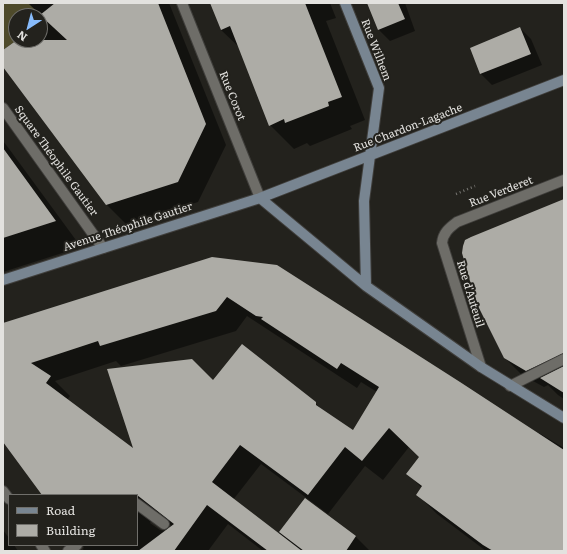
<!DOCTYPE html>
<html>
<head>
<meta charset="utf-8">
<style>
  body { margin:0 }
  #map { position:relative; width:567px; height:554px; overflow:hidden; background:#23221d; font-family:Literata,serif }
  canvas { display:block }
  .frame { position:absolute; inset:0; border:4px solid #e3e2df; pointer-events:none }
  .legend { position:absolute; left:8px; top:494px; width:130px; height:52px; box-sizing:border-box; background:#23221d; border:1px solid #706f6b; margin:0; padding:5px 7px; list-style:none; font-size:12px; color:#e3e2df }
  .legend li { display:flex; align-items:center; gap:8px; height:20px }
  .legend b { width:20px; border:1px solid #706f6b }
  .north { position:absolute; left:8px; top:8px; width:40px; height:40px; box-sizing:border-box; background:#23221d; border:1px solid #706f6b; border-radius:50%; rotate:216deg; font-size:11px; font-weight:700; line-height:16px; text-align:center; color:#e3e2df }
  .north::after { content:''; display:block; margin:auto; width:14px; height:18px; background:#87bbfb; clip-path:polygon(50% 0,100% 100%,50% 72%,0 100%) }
</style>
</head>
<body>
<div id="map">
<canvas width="567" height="554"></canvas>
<div class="frame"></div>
<ul class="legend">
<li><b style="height:5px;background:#788591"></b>Road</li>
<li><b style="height:11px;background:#adaca6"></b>Building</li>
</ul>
<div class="north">N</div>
</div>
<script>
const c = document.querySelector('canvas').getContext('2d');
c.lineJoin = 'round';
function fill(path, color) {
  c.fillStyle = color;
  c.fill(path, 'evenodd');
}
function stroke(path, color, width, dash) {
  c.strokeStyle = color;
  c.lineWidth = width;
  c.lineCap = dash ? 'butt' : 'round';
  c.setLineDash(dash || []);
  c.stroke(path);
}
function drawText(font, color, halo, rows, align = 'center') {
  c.font = font + ' Literata,serif';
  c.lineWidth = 4;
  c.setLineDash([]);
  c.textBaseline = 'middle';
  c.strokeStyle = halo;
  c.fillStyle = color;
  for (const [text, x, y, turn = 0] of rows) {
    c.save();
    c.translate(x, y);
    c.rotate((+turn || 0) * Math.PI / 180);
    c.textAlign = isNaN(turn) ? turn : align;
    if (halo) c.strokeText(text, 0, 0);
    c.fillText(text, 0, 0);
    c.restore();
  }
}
fill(new Path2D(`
  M3,3H28L46,20L40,24V16H16V40H17L3,50Z`), '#4e4a2a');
fill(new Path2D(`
  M28,3H169L226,145L198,202L127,225L107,205L3,65V51L19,40H40V25L46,20Z
  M211,3H330L336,18L326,21L365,120L350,126L352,129L310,146L307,143L294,149L270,125L240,48L221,30Z
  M368,3H405L415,31L390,41L379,30Z
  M520,28L531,39L542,65L492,85L481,74L471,49Z
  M3,141L7,146L81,247L3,272Z
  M564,200V399L558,395L548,385L544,387L522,375L504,357Z
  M212,258L540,436L539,433L564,448V551H486L437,514L417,494L422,488L408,474L420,457L409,447L383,480L365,466L328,514L261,464L233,500L278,534L305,500L356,537L370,551H263L228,524L208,551H84L83,549L84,547L82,545H137V495H43L3,440V324ZM247,316L357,388L361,382L377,392L353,431L322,410L315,403L213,381L135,451L67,400L70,396L55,381L116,361L121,366L236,331ZM161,518L171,525L170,529L166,531L160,530L150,523L152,520Z
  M3,530L9,538V545H14L18,551H3Z`), '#0007');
fill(new Path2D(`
  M55,3H158L206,124L178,182L106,205L3,67V50L17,40H67L40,15Z
  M210,3H305L342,97L328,102L329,106L285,123L284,119L269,126L230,26L221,30Z
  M367,3H398L405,19L378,30Z
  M520,27L531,54L480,74L470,48Z
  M3,148L56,221L3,238Z
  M564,199V353L526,371L504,358L476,302L462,253L463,246L465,240L471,237Z
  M212,257L277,265L460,382L564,450V551H493L483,545L416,495L422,486L406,474L419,457L389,428L362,461L345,447L308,495L240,445L212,482L302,551H268L207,505L174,551H138L174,524L137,495H42L3,442V323ZM227,297L256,316L263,317L261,319L337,369L341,363L379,387L353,430L316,405V402L242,344L213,380L192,359L107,369L133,448L46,383L51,376L31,363L98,341L100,346L216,311Z
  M564,366V393L540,378Z
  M305,498L356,536L346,551H304L279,532Z`), '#adaca6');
const lane = new Path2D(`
  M3,108L103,248
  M137,504L164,524
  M68,551L77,545`);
const street = new Path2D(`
  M182,3L260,198
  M481,367L442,243C443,233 449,228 457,222L564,180
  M510,386L564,359
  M3,491L9,499
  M41,545L45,551`);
const secondary = new Path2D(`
  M345,3L379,88L364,201L366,286
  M260,198L366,286L481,367L564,418
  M3,280L260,198L564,80`);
stroke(lane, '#403f3c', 12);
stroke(street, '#403f3c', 12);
stroke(secondary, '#403f3c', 12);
stroke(new Path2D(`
  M456,194L475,186`), '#787773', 2.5, [1, 3]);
stroke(lane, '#6e6d68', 10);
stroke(street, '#6e6d68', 10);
stroke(secondary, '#788591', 10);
drawText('11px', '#e3e2df', '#23221d', [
  ["Rue Wilhem",376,50,69],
  ["Rue Corot",232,96,68],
  ["Rue Chardon-Lagache",408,128,-21],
  ["Square Théophile Gautier",56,161,54],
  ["Rue Verderet",501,192,-21],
  ["Avenue Théophile Gautier",128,227,-18],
  ["Rue d'Auteuil",470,294,73]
]);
</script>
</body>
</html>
